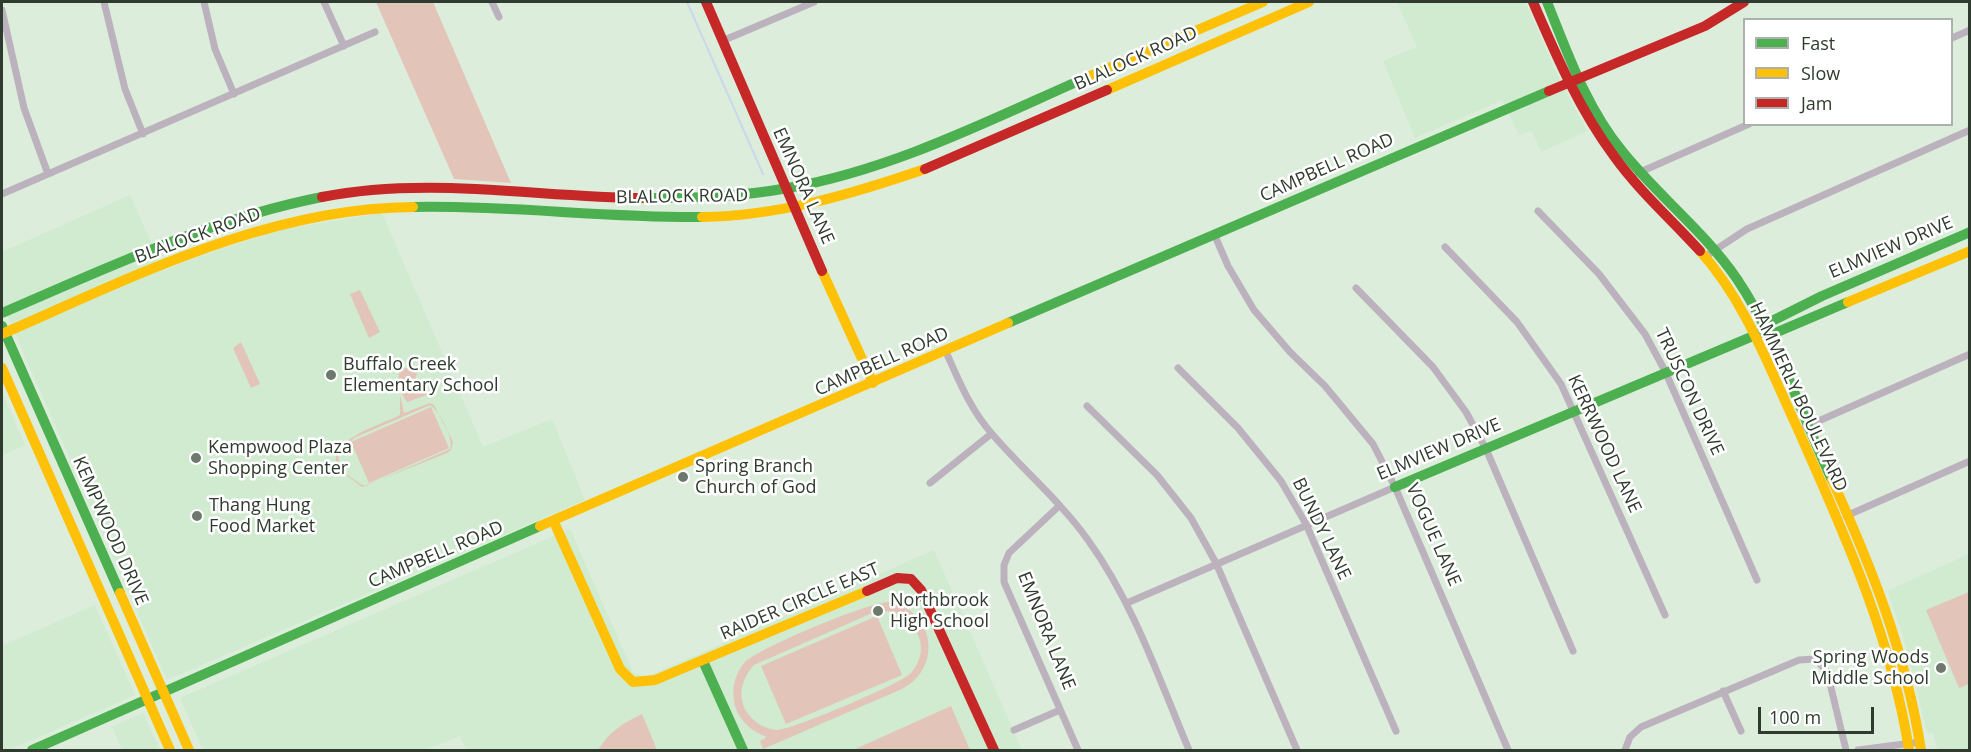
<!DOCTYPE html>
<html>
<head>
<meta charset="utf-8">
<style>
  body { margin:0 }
  #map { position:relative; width:1971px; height:752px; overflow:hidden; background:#dceddc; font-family:"Open Sans",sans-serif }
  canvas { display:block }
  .frame { position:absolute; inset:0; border:3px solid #2f3b2f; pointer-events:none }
  .legend { position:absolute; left:1743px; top:18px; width:210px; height:108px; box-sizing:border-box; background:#fff; border:2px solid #acb1ac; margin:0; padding:8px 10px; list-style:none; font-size:18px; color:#2f3b2f }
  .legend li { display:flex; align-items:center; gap:12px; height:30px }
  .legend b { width:30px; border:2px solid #acb1ac }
  .scale { position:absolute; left:1758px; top:707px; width:116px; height:27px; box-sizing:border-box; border:3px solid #2f3b2f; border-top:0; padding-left:8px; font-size:18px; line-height:21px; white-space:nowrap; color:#2f3b2f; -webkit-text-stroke:4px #fff; paint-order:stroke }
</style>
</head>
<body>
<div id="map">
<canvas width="1971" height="752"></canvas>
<div class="frame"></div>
<ul class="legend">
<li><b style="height:8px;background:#4caf50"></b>Fast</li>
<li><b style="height:8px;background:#ffc107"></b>Slow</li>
<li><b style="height:8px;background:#c62828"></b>Jam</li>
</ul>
<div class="scale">100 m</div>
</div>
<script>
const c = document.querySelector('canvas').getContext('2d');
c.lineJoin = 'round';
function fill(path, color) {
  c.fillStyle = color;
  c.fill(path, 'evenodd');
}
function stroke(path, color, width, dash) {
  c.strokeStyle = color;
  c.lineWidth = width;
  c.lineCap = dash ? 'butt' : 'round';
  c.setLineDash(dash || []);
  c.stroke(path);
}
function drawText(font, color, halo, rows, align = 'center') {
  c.font = font + ' "Open Sans",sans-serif';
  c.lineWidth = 5;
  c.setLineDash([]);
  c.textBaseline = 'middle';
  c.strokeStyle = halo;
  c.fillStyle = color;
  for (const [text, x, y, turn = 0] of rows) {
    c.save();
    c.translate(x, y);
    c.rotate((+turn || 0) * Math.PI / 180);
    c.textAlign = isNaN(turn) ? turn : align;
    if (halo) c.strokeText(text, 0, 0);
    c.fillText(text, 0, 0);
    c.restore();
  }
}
fill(new Path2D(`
  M1397,2H1525L1558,76L1587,131L1541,152L1532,131L1519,135L1502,100L1415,138L1383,61L1417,47Z
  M130,195L164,271L191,259L279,230L382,213L483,447L552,419L585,500L167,680L2,304V252Z
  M2,391L25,445L2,455Z
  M570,529L633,672L646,677L934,550L1022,750H467L460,736L425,750H203L180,698Z
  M1969,554V750H1938L1933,733H1927L1906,645L1888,593L1889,590Z
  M95,605L135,695L9,750H2V646Z
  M143,713L160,750H122L112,727Z`), '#d0ebd0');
fill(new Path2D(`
  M376,2H433L511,183L454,179Z
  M360,290L380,332L369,338L350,294Z
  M241,342L260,384L251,388L233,348Z
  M413,366L417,373L415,381H422L427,395L407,402L398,388L399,370Z
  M400,395L404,413L430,403L434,405L453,442L451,450L447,453L362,487L337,468C327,439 381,425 400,415ZM430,405C439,410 454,438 450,449L366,486L360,484L340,469L338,455L354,438Z
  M431,407L449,448L369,483L351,442Z
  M1969,592V684L1959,688L1926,610Z
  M888,602C934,609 944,667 902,689L763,749L760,741L767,737C753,732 740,722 735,706C731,691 734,675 744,663C758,648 867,603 888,602ZM887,611C916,615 933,649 911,673C901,684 791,730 777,730C763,729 750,720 744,707C738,692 743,677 754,665L870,614Z
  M877,616L902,675L786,724L761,666Z
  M951,706L970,750H853Z
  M642,714L657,750H598C609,732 623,723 642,714Z`), '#e3c4b9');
stroke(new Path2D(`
  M687,2L763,174`), '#c8d9ec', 2);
stroke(new Path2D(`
  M104,2L125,89L143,134
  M204,2L215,49L234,94
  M324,2L344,46
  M492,2L499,17
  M2,10L24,108L48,174
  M1952,38L1970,30
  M722,41L814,2
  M1638,173L1749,124
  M2,194L375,32
  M1538,211L1599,274L1645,334L1665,371L1757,580
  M1215,236L1228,266L1254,310L1290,352L1325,386L1373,444L1395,487L1508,750
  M1445,247L1517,322L1561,384L1665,615
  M1706,256L1747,229L1970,130
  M1356,288L1433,367L1466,412L1486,449L1573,651
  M946,352C959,381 971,411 993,435C1024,471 1061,502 1088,540C1134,604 1159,679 1189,750
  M1178,368L1238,428L1281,481L1306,524L1396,731
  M1087,406L1157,475L1191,518L1216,563L1297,750
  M1805,427L1970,354
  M930,483L991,434
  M1059,506L1009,553L1004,565V582L1078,750
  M1846,516L1970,461
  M1127,603L1395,487
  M1723,691L1741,731
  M1014,730L1060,710
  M1625,750L1630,737L1641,727L1799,660L1815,659L1827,671L1846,750
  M1858,750L1920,742`), '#bcb2bd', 7);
stroke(new Path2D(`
  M1547,2C1568,54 1586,107 1622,151C1658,196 1705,232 1737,279C1778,340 1801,414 1832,480
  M642,198C691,198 739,197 788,188C891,170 988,121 1083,79
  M413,207C509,205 605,218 702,217
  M2,313C107,268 210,219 322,197
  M1008,323L1549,91
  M2,326L120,593
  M1765,331L1770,322L1822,296L1970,232
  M1395,487L1765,331L1775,333L1848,302
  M703,661L743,750
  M32,750L540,526`), '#4caf50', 10);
stroke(new Path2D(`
  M1083,79L1263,2
  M1107,90L1309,2
  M702,217C779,216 852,194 925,169
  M1700,251C1745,301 1768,365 1796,425C1843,531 1891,635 1909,750
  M822,271L873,383
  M1848,302L1970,251
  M2,334C133,277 267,208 413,207
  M2,368L170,750
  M1832,480C1872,568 1906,654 1921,750
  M554,522L620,669L633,682L655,680L867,591
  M540,526L1008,323
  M120,593L189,750`), '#ffc107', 10);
stroke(new Path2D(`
  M706,2L822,271
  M1533,2C1556,55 1579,109 1614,156C1639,191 1671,219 1700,251
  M1549,91L1705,26L1744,2
  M925,169L1107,90
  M322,197C428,176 536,197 642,198
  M867,591L897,578L911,579L921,590L994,750`), '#c62828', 10);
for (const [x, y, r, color] of [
  [331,375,6,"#6c796c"],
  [196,458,6,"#6c796c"],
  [683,477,6,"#6c796c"],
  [197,516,6,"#6c796c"],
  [878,611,6,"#6c796c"],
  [1941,668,6,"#6c796c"]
]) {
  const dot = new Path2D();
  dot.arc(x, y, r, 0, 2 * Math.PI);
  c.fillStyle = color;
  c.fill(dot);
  stroke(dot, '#fff', 2);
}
drawText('18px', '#2f3b2f', '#fff', [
  ["BLALOCK ROAD",1136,59,-24],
  ["CAMPBELL ROAD",1327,168,-24],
  ["EMNORA LANE",803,186,66],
  ["BLALOCK ROAD",682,197,-1],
  ["BLALOCK ROAD",198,236,-20],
  ["ELMVIEW DRIVE",1891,248,-23],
  ["CAMPBELL ROAD",882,362,-24],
  ["TRUSCON DRIVE",1689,392,65],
  ["HAMMERLY BOULEVARD",1798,397,65],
  ["KERRWOOD LANE",1604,444,65],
  ["ELMVIEW DRIVE",1439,450,-23],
  ["BUNDY LANE",1321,529,64],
  ["KEMPWOOD DRIVE",110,531,66],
  ["VOGUE LANE",1433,535,66],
  ["CAMPBELL ROAD",436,555,-23],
  ["RAIDER CIRCLE EAST",800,602,-23],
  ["EMNORA LANE",1046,631,68]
]);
drawText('18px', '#2f3b2f', '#fff', [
  ["Buffalo Creek",343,365],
  ["Elementary School",343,386],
  ["Kempwood Plaza",208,448],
  ["Shopping Center",208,469],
  ["Spring Branch",695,467],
  ["Church of God",695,488],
  ["Thang Hung",209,506],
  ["Food Market",209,527],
  ["Northbrook",890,601],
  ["High School",890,622],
  ["Spring Woods",1929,658,"right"],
  ["Middle School",1929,679,"right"]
], 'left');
</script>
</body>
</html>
